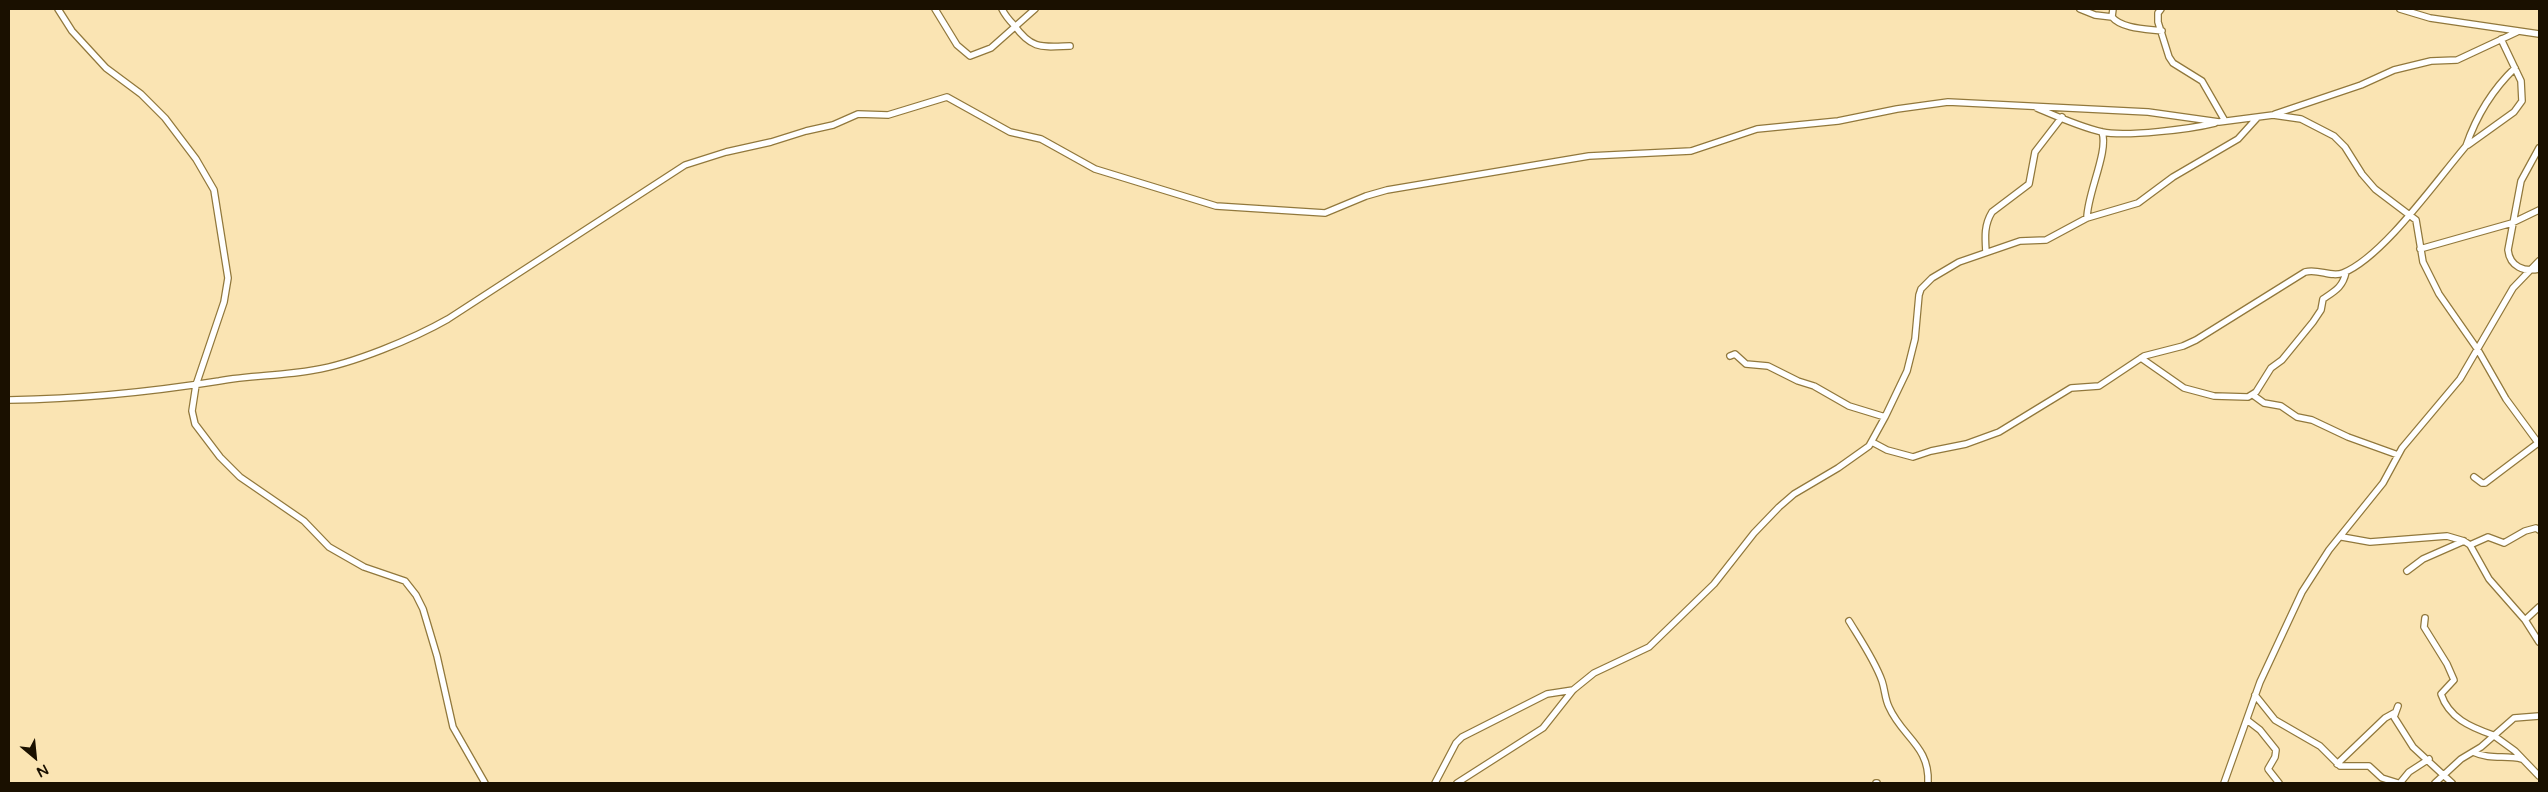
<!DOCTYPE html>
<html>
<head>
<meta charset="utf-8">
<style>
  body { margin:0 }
  #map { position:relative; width:2548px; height:792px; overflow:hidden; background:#fae4b3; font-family:"Varela Round",sans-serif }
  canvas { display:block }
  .frame { position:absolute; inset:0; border:10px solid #1a1000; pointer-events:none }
  .north { position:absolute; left:10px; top:732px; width:50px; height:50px; -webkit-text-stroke:4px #fae4b3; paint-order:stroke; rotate:152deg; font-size:14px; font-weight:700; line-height:20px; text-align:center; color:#1a1000 }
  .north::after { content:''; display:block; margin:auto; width:18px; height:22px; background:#1a1000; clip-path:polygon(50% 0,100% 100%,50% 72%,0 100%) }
</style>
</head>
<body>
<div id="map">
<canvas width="2548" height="792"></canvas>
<div class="frame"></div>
<div class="north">N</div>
</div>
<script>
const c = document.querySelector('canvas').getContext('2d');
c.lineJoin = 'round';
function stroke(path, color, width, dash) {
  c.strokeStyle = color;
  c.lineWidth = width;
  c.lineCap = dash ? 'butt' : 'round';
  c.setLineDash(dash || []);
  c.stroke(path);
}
const minor = new Path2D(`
  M58,9L72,31L106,68L141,94L165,118L196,159L214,190L228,278L224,302L196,385L192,411L195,424L220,457L240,477L304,521L329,547L364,567L405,581L416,595L423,609L437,656L453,727L485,783
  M935,9L957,45L970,56L991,48L1035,9
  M1002,9C1005,15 1009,20 1014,25C1032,50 1042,47 1070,46
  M2080,9L2095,15L2112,17
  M2113,9L2112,17C2122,29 2147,29 2162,31
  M2161,9L2158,13V22L2169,57L2173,63L2202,81L2225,121
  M2400,9L2430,18L2539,34
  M2037,108C2058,117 2080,127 2102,132C2126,137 2191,129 2215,123
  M2275,114L2361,85L2394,70L2431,61L2457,60L2517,32
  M2468,145L2514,112L2522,101L2521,81L2501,39
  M2539,148L2521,181L2508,250C2510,267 2524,272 2539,269
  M2087,218C2087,194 2109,151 2102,132
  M2420,249L2512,223L2539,210
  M1986,252C1985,237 1984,225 1992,212L2029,184L2035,152L2062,117
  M1730,356L1735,354L1746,364L1768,366L1798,381L1814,386L1849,406L1885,417
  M2141,358L2184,388L2214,396L2248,397L2256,392L2271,368L2282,360L2313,322L2321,310L2323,299C2335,291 2343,287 2346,272
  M2253,395L2264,403L2281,406L2297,417L2312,420L2348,437L2398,455
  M9,400C79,399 150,392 219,381C251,375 282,376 314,370C352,364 413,339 448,319L685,165L726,152L771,142L806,131L833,125L858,114L888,115L947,97L1010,132L1041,139L1095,169L1216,206L1325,213L1366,196L1387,190L1589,156L1691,151L1757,129L1838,121L1897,109L1948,102L2148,112L2219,122L2273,115L2301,119L2334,136L2345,147L2362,174L2375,189L2416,220L2423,262L2439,294L2478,350L2506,399L2539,444
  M1872,442L1887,450L1913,457L1931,451L1966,444L1999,432L2071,388L2099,386L2144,356L2183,346L2196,340L2305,272C2318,268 2331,278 2343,273C2383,257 2436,181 2466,146C2476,117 2492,90 2515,68
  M2474,477L2482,483H2485L2538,443
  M2342,537L2370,542L2447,536L2464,541L2470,545L2489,579L2525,620L2539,642
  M2470,545L2488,537L2504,543L2525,531L2536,528L2539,530
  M2407,571L2423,559L2464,541
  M2425,618L2424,627L2447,664L2454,680L2441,694C2449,718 2470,727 2493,735
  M2525,620L2539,607
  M1849,621C1860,639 1875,661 1882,681C1885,690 1885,699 1889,707C1902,737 1930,746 1928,783
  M2255,695L2275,720L2320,746L2340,766H2369L2382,778L2398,783
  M2398,706L2394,717L2413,747L2452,783
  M2247,720L2260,730L2276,750L2275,757L2268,769L2279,783
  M2493,735L2515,751L2539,776
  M2473,752C2490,760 2505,755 2522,759
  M2337,764L2385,718L2394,713
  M1435,783L1456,743L1462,737L1547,694L1573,690
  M1457,783L1543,728L1573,690L1594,673L1649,647L1714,584L1754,533L1779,507L1794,494L1838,468L1869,446L1885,417L1907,371L1915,339L1919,295L1921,289L1932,278L1959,262L2020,241L2046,240L2087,218L2138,203L2173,177L2238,139L2257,118
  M1876,783H1877
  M2224,783L2260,682L2302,592L2329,550L2383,483L2402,448L2460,379L2513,288L2539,261
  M2400,783L2409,772L2429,759
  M2435,783L2461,759L2481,747L2514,718L2539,716`);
stroke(minor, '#91783c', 8);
stroke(minor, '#fff', 5.5);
</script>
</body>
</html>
